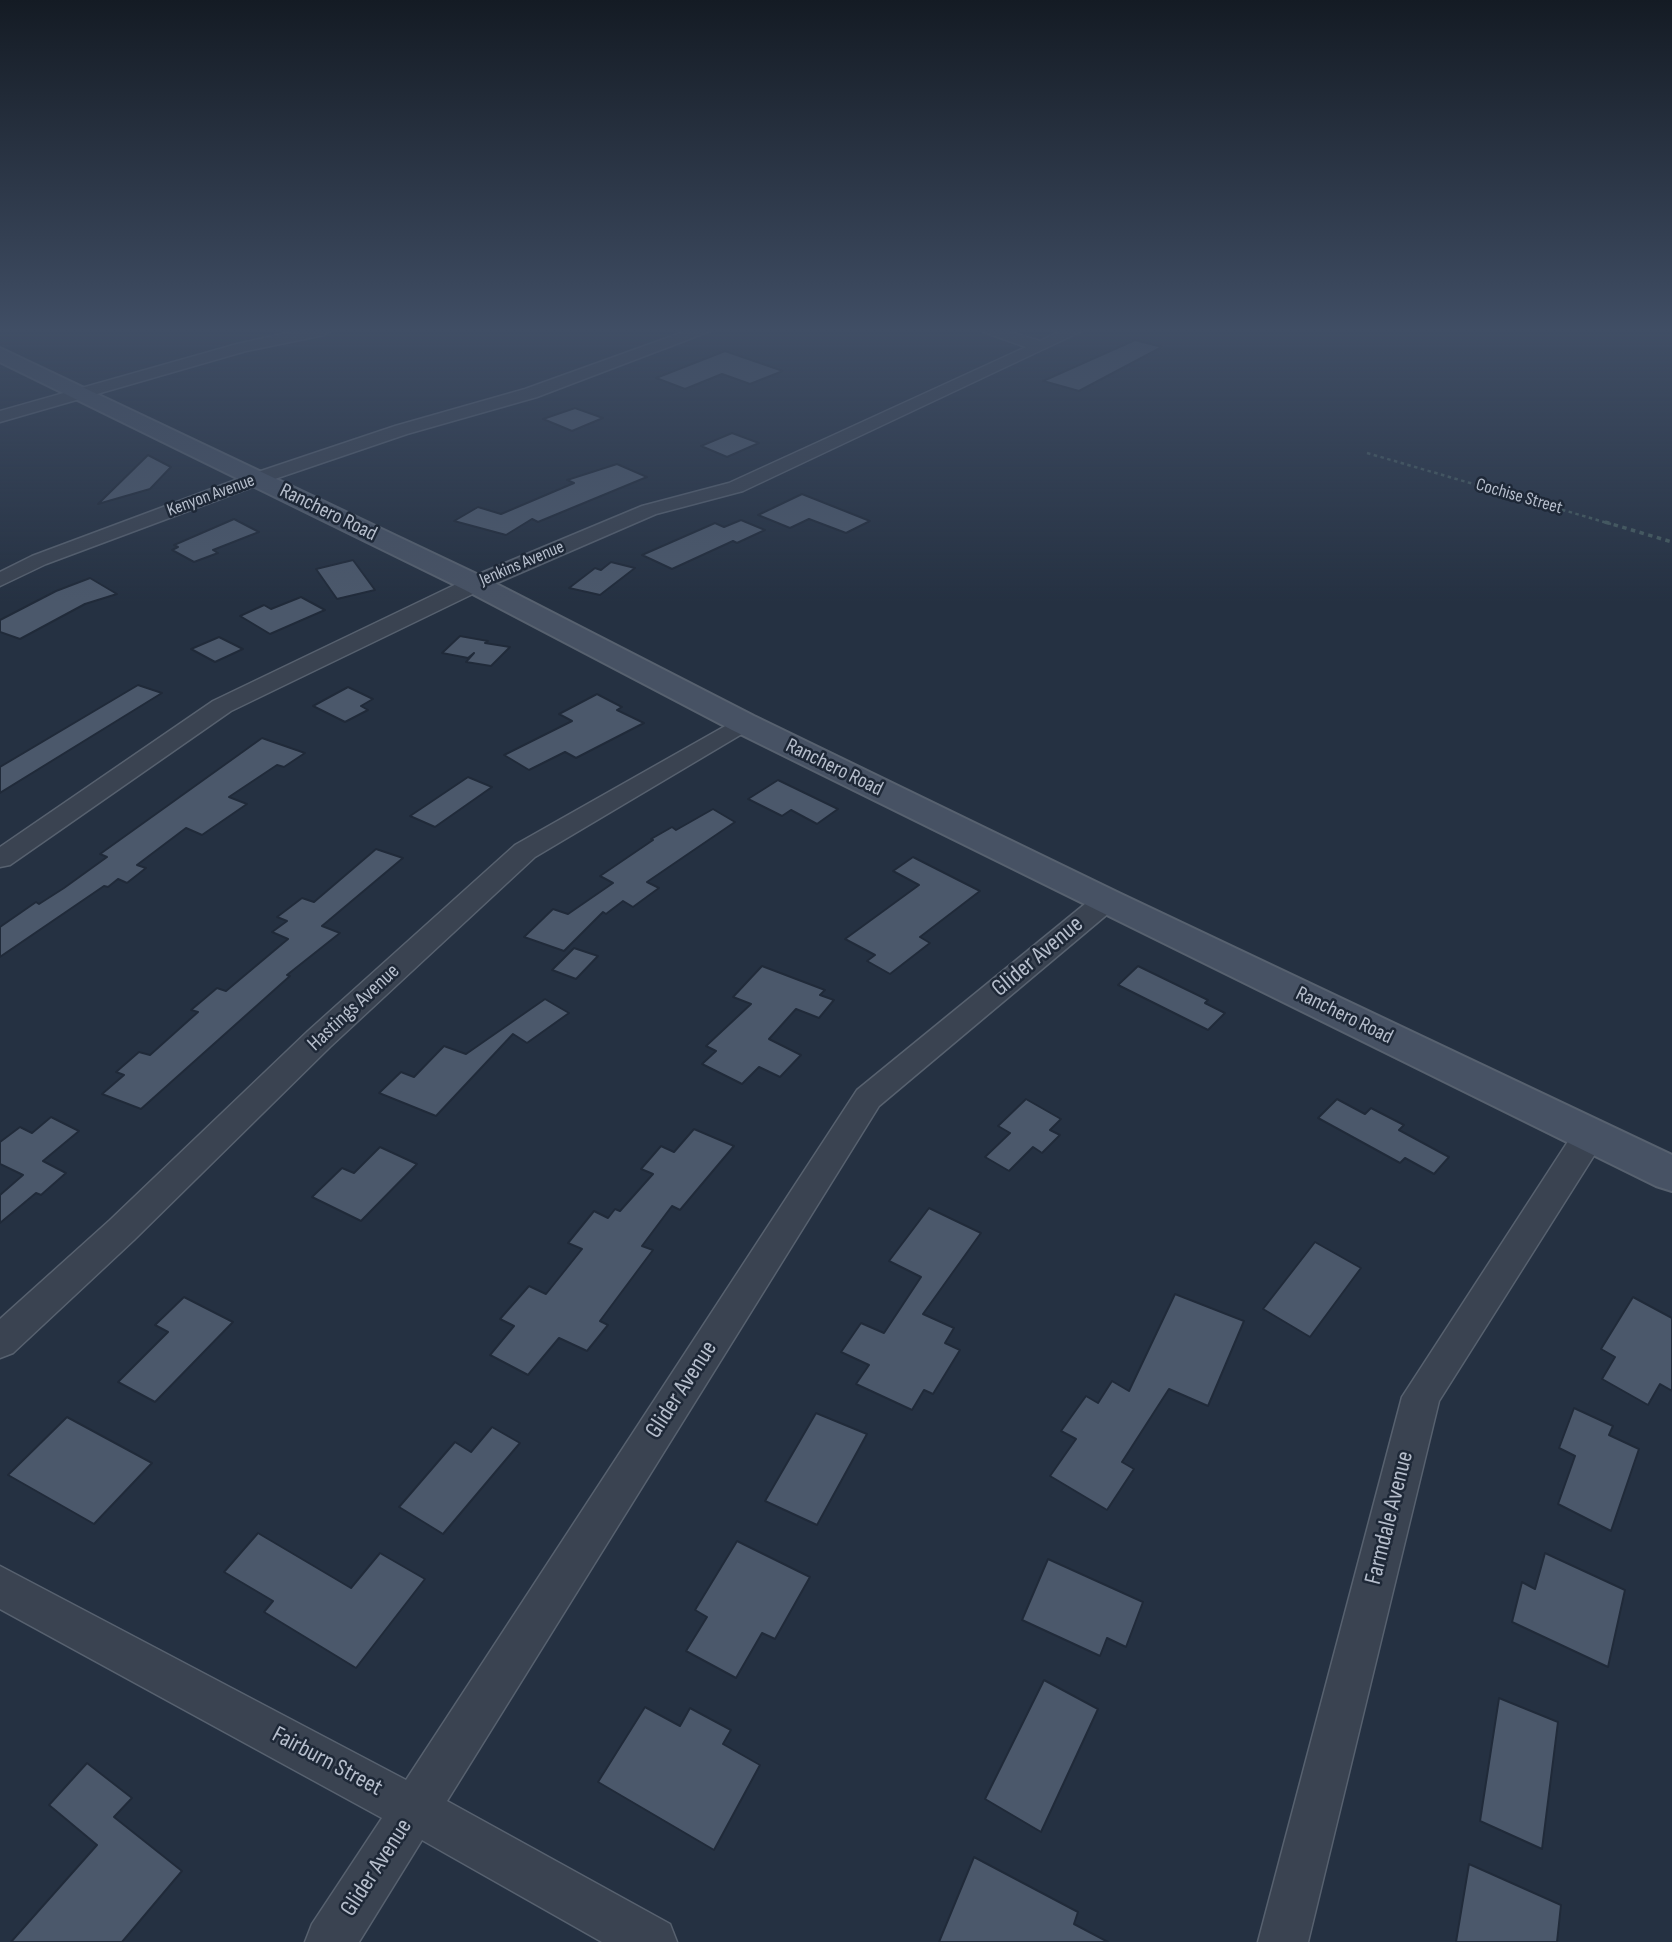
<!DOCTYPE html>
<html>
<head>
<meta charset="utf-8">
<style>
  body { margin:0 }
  canvas { display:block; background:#253142 }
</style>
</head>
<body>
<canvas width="1672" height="1942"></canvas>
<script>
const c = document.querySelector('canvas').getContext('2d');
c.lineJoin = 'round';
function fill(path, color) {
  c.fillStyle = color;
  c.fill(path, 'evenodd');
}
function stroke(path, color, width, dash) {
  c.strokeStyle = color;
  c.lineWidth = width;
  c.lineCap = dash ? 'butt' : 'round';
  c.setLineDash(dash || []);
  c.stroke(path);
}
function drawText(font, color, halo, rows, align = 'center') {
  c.font = font + ' "Sofia Sans Condensed",sans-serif';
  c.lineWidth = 5;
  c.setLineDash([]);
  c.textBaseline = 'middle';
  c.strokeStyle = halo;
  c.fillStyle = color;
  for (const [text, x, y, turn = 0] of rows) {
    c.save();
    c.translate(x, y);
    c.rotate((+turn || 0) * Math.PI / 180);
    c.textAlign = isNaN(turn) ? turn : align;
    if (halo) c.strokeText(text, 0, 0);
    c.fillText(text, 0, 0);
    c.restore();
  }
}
const building = new Path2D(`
  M1135,340L1162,347L1079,391L1043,381Z
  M725,351L783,371L750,384L722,374L685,389L656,378Z
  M575,408L603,418L572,431L543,419Z
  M732,433L759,443L727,457L701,446Z
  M148,455L171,467L150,489L98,504Z
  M617,464L647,477L538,522L532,519L506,535L454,521L478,507L501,514L574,483L567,480Z
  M802,494L870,521L846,533L809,519L790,528L758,515Z
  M234,519L259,532L213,550L218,553L194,562L172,550L178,547L174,545Z
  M741,520L765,530L737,543L733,541L672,569L642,555L715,523L724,527Z
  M353,560L375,590L337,599L316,569Z
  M611,562L635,568L600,595L569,588L595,568L601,570Z
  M90,578L117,594L85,604L20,639L0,632V620L56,591Z
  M301,597L325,610L270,634L240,616L264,605L271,609Z
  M460,636L488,641L485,643L510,647L491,666L466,662L474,653L468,658L442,653Z
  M219,637L243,649L215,662L191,649Z
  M138,685L162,693L0,793V767Z
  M348,687L373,699L361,706L368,710L345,722L313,706Z
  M597,694L622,707L617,710L644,723L576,758L565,752L529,770L504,755L572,721L559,714Z
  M262,738L305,753L284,767L277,765L229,797L247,804L202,835L186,828L137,865L146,868L127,883L118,879L108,887L104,886L0,957V927L36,902L39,904L64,888L107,857L100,854Z
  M468,777L492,787L435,827L410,816Z
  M778,780L838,809L817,824L791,810L782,816L748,799Z
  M713,809L735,822L647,882L659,888L633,907L623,901L606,914L603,912L564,951L524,937L553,909L568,914L613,883L600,876L653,840L651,839L672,827L676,830Z
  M376,849L403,858L322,926L340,933L287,975L290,976L141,1109L102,1094L124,1075L116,1072L139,1052L150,1055L198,1012L191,1010L217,988L226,991L288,939L272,932L287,921L277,917L302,898L314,902Z
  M913,857L980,891L920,937L930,943L890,974L867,961L875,955L845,939L919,885L893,871Z
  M574,948L598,956L576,979L552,970Z
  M762,966L825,990L820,995L834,1000L819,1018L796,1009L769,1039L801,1055L780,1077L759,1067L742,1084L702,1064L716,1051L706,1046L751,1004L733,997Z
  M1138,966L1208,1000L1205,1003L1225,1013L1208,1030L1118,985Z
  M545,999L569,1013L527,1043L513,1034L436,1116L379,1093L401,1072L414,1077L444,1046L466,1054Z
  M1026,1099L1061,1119L1050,1130L1060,1135L1042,1153L1033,1147L1009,1171L985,1157L1010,1133L998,1126Z
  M1337,1099L1365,1114L1371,1108L1404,1125L1399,1130L1449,1157L1434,1174L1405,1158L1400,1163L1318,1118Z
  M51,1117L79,1131L43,1161L66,1173L41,1195L36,1193L0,1223V1195L23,1175L0,1164V1142L20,1127L32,1133Z
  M694,1129L734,1146L680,1210L672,1206L642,1246L653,1250L600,1321L608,1325L587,1351L559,1338L528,1375L490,1355L514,1326L500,1319L529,1286L546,1294L582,1249L568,1243L594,1211L608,1218L615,1209L620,1211L653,1174L641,1169L661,1146L674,1152Z
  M380,1147L417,1164L361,1221L312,1197L342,1168L354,1173Z
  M929,1208L981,1233L923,1314L954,1328L945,1343L960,1350L933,1394L924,1390L912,1410L856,1384L869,1365L841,1352L861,1323L884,1333L921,1277L889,1261Z
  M1315,1242L1361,1268L1310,1337L1263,1309Z
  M1175,1294L1244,1321L1208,1406L1169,1389L1122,1462L1134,1469L1107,1510L1050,1476L1076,1439L1061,1431L1086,1396L1098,1403L1112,1381L1129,1391Z
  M184,1297L233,1322L155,1402L118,1382L168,1332L155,1325Z
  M1633,1297L1672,1318V1391L1660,1384L1648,1405L1602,1379L1615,1357L1601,1349Z
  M1574,1408L1613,1426L1609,1435L1639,1449L1611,1531L1558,1504L1575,1456L1559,1448Z
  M816,1413L867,1434L817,1525L765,1501Z
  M67,1417L152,1463L94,1524L8,1475Z
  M492,1427L520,1443L443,1534L399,1507L455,1442L471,1452Z
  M258,1533L351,1588L380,1553L425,1579L356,1668L264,1612L273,1601L224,1572Z
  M737,1541L810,1577L775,1639L762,1633L736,1678L686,1651L707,1617L695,1610Z
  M1545,1553L1625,1590L1608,1667L1512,1622L1522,1582L1535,1589Z
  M1048,1559L1143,1602L1126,1647L1107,1638L1100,1656L1022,1620Z
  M1044,1680L1098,1709L1041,1832L985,1799Z
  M1499,1698L1558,1722L1542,1849L1480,1821Z
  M645,1707L680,1726L690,1708L731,1730L723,1744L760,1765L714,1850L598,1782Z
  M87,1763L132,1798L114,1817L182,1871L122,1942H11L97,1845L49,1805Z
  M974,1857L1078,1912L1074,1924L1108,1942H939Z
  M1469,1864L1561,1905L1557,1942H1456Z`);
fill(building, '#4b586b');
stroke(building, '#202a39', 2);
const street = new Path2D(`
  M300,330H332L324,335L246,351L0,422V411L237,344Z
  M689,330H713L537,397L407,434L263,483L46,564L0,586V572L32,556L249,475L395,426L525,389Z
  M978,330H1004L1040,341L1063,330H1084L743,491L656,514L483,589L231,711L10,865L0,867V847L213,701L467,579L642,506L729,483L1026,347Z
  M743,716L752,718L755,723L752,728L535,857L330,1047L134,1240L13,1353L0,1358V1319L110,1220L308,1031L515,845Z
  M1106,892L1116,895L1120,901L1116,907L879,1106L447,1801L670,1924L677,1942H602L422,1840L359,1942H305L312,1924L382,1818L0,1609V1566L406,1780L857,1090L1096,895Z
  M1590,1123L1602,1126L1607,1135L1439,1401L1308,1942H1258L1402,1397L1578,1126Z`);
const secondary = new Path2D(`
  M0,348L485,578L754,716L1119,893L1672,1155V1191L1656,1186L732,730L465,590L0,362Z`);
stroke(street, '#57616f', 3);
stroke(secondary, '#57616f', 4);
stroke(new Path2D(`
  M1367,453L1611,524`), '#465c5f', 2.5, [3.5, 3.5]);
stroke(new Path2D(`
  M1605,522L1672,542`), '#465c5f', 3.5, [4.5, 4.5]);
fill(street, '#3a4351');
fill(secondary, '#475264');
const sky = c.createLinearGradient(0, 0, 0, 602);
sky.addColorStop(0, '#141b24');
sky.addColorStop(0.55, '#404e65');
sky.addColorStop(1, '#404e6500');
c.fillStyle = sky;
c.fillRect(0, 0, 1672, 602);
drawText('18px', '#b6becc', '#1e2837', [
  ["Kenyon Avenue",211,496,-20],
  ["Cochise Street",1519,497,16],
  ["Jenkins Avenue",522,564,-23]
]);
drawText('21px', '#b6becc', '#1e2837', [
  ["Ranchero Road",328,513,26],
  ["Ranchero Road",834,768,26],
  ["Hastings Avenue",354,1008,-43],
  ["Ranchero Road",1344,1016,26]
]);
drawText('24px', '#b6becc', '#1e2837', [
  ["Glider Avenue",1038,957,-40],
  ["Glider Avenue",682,1390,-57],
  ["Farmdale Avenue",1390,1518,-76],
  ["Fairburn Street",327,1762,28],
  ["Glider Avenue",377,1868,-57]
]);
</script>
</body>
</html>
